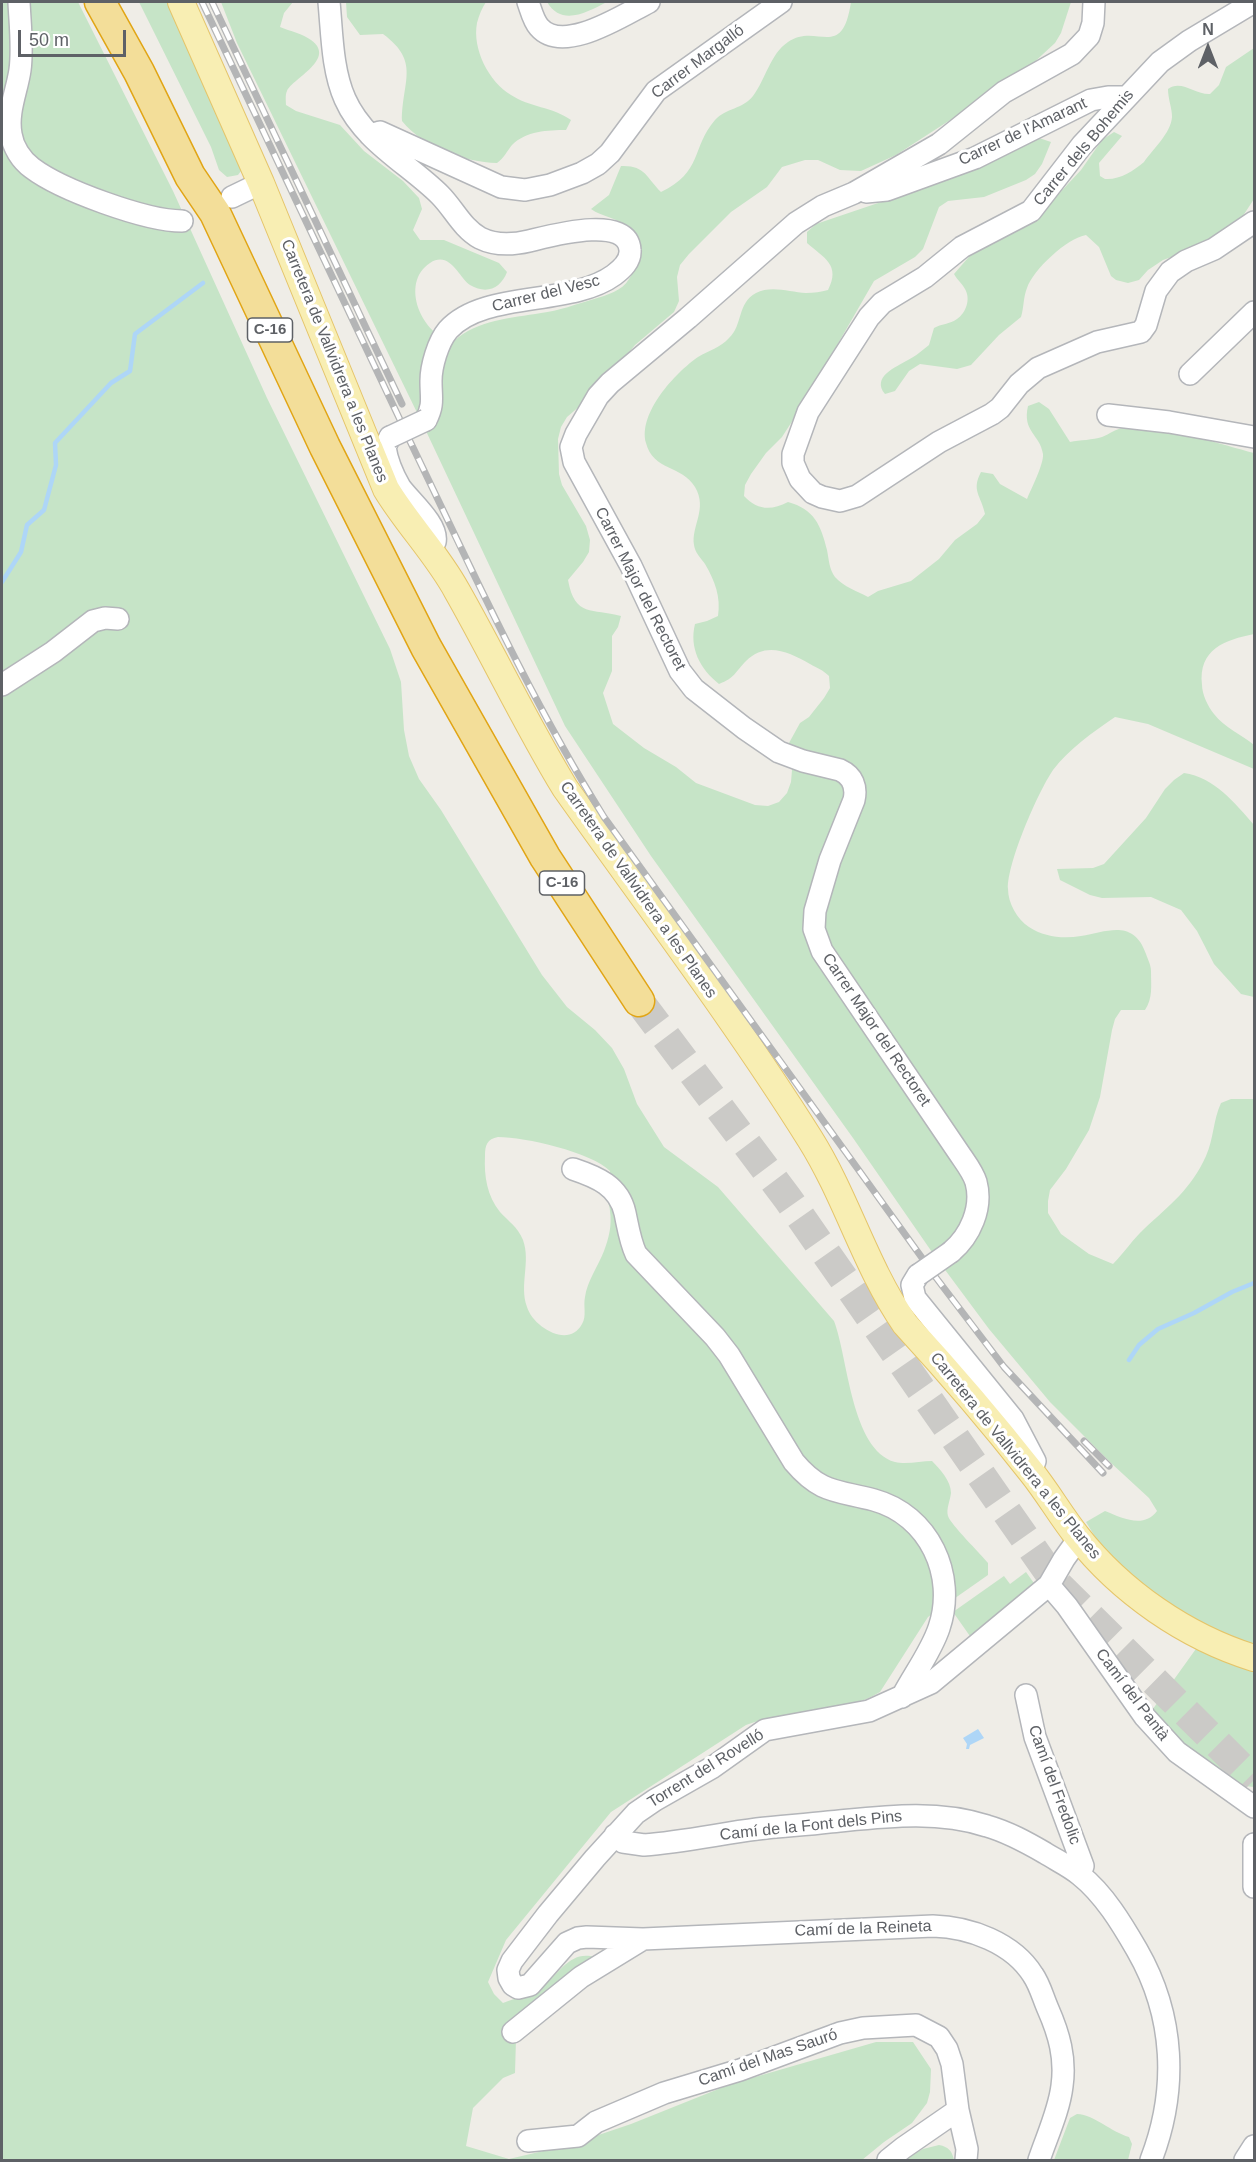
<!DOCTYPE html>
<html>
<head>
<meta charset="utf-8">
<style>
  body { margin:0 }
  #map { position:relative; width:1256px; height:2162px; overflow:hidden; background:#efede7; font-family:Arial,sans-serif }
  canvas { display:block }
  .frame { position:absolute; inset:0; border:3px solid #5e6166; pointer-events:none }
  .north { position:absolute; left:1178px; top:18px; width:60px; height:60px; -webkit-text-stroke:4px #fff; paint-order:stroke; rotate:0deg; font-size:16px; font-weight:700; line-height:24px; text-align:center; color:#5e6166 }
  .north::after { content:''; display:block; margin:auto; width:21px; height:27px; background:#5e6166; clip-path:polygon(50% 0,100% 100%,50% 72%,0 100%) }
  .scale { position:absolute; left:18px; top:30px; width:108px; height:27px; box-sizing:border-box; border:3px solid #5e6166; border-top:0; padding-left:8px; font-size:18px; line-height:21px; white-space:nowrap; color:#5e6166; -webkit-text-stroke:4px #fff; paint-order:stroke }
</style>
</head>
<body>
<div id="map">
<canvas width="1256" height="2162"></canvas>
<div class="frame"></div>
<div class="north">N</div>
<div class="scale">50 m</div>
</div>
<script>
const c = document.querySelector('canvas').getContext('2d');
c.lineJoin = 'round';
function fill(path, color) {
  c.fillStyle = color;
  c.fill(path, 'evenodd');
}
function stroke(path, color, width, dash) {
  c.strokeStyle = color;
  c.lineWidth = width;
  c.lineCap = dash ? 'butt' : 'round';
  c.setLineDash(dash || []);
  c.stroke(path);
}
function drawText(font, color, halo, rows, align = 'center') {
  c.font = font + ' Arial,sans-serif';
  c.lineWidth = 6;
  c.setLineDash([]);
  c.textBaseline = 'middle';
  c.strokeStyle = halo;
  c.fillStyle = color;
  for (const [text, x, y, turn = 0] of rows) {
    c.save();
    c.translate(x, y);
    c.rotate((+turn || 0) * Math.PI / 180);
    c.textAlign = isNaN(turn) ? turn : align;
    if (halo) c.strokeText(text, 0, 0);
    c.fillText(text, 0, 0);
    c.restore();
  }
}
fill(new Path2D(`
  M2,2H78L173,191L267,398L390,649L401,682L404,730L409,756L419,779L441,810L542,975L567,1007L595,1030L612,1048L624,1069L637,1104L664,1147L718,1187L834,1321C848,1357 851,1450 895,1462C906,1465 921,1461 932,1461C940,1469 951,1481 951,1493C950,1501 946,1509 948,1516C951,1525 980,1553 988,1563V1575L928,1617L880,1692C840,1716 789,1709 746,1725L611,1812L506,1940L488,1982L494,1994L503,2003C515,1998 531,1995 542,1987C560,1973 570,1950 595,1957L516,2039L515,2073L503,2078L473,2108L466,2146L509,2159L569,2145L631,2124L731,2084L876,2042H913L931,2069L930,2092L927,2103L912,2123L884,2142L862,2160H2ZM498,1137C525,1137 591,1152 610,1171C611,1180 607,1189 607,1198C608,1203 610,1207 610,1211C612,1225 609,1238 604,1251C598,1266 587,1282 585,1297C583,1306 587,1316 582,1324C569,1349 533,1327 527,1307C519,1285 531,1262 523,1240C518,1227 508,1221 500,1212C487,1196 484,1176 485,1156C485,1145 487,1139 498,1137Z
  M139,2H171L244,167L238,175L227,177L219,170L211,147Z
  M221,2H293L284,13L280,27C290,31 303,34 311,40C337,59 293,78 287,91C285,95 286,101 286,105L296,111L340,125L364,151L403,181L419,198L422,209L413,230L420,240H444L499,263L507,272C501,288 487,295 470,285C459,278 450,250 430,263C399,283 422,337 454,341C477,320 511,318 541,313C558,311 577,304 594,299C607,295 622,291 629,279C635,271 635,262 635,253C634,243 635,234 627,227C616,217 602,217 591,209L609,195L621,166C645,165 646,177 661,192C703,172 691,148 715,120C726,108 743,109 753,96C766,79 770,54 788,42C817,22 842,62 851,2H1071L1061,33L1055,43L1029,67L992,93L896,155L861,171L840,170L818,160H805L782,167L767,187L731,212L689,254L680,265L677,277L679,301L674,312L635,345L595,393L567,417L561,427L558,439L559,474L562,485L586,526L590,540L589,552L583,562L568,580C575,618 592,608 621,616L618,627L612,636V671L603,693L613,724L644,748L676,767L696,783L755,805L768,806L779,802L787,793L791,782L792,770L789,743L800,723L809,717L824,698L830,688L829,676C823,670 817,668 810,664C789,652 766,641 746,661C735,672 735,678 719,684C700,669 689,648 695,624L707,621L718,616C721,597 715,581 705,564C701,558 695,553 694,545C691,526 708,509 695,487C682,465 653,471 646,443C638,413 675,373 698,357C708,351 721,347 729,338C743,325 737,303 756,293C771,285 790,292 806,293C814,293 821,292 828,290C841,265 824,258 807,243V232L816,224L884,201L1028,141L1039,138L1051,142L1042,164L1035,174L1026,180L984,197L948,201L939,207L923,249L915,257L874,281L802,406L782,437L766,453L751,474L745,485L744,496C757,510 771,511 788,502C814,509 821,525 827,550C829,560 829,569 835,577C844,587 857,591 868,597L878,591L911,581L939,559L955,540L977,524L985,514C981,495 971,491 981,472L993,474L1000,484L1027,499C1031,489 1044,464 1043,454C1040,434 1022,432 1028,406L1039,402L1049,409L1070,442C1080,440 1093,440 1102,437C1110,434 1115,429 1123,428C1158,423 1219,444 1254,453V634C1225,640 1198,649 1202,685C1202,694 1208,707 1214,714C1224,727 1242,735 1254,745V769L1148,724L1115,717C1093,732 1069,749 1053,770C1038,792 1007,863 1008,889C1008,903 1017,919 1029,927C1044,937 1063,939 1081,936C1108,931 1134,919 1146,954C1148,960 1151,965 1151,971C1151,986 1153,998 1145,1010H1121L1115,1019L1112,1030L1100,1097L1089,1130L1066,1169L1050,1190L1048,1201V1213L1061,1234L1089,1254L1113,1264C1124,1253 1133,1239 1144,1229C1170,1205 1191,1189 1206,1156C1214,1138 1213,1120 1221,1103L1231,1099H1254V1646L1214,1631L1150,1591L1105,1553L1086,1522L1105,1511C1122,1518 1144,1529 1157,1511L1149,1498L1111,1463L1050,1402L989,1329L934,1255L853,1138L651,856L565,726L426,431L237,43Z
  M346,2H486C482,8 479,15 477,23C472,49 489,82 511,95C529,107 553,107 571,120L566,130C548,130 526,131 512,145C507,151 504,158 497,163C464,162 424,148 402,121C402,81 421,62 383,34L360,35L347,17Z
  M547,2H607C587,12 562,27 547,2Z
  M1254,48V199L1237,225L1205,245L1163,260L1148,270L1139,280L1128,283L1116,280L1111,276L1099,247L1086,235C1067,238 1033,270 1027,288C1023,298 1024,308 1021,317L999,335L971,365L957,369L920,364L909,371L895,391L885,394C871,377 896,367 908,360C914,357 919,353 924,349L929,345L934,328C941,324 950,324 957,319C966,313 971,299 965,289C962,283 957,280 954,274L974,251L1040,214L1081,170L1102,140L1114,132L1122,136L1099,163L1100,176L1105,179C1120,180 1133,171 1144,162C1153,149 1171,133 1172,117C1172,108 1168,99 1168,89C1181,79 1196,95 1210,94L1219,85L1226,67Z
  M1184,773C1214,777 1235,803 1254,825V997L1241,994L1214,964L1197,931L1181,910L1151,897L1102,898L1090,895L1060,880L1057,869L1093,868L1104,864L1146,818L1165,789L1174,780Z
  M1026,1572L1036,1586L972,1639L953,1612L1004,1576L1010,1584Z
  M1198,1646L1254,1663V1787L1224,1784L1150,1713Z
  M1077,2114C1095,2115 1111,2132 1129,2137L1132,2144L1128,2160H1054L1070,2118Z
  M939,2145C949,2147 952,2151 954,2160H903L923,2149Z`), '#c6e4c7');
fill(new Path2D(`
  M978,1729L984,1738L970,1745L969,1749H966L967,1744L963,1738Z`), '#aed6f7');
stroke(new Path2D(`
  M2,582L21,552L27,525L44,510L56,465L55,443L111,383L130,371L135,334L203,283
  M1129,1360L1139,1345L1158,1329L1194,1313L1232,1292L1254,1283`), '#aed6f7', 4.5);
stroke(new Path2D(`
  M639,1001L788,1199L1057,1584L1254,1780`), '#cbcac7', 30, [30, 15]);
const minor = new Path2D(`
  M19,2C20,24 23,48 20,70C17,91 7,112 11,134C13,147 21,160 32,168C61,190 146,221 182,221
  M329,2C332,33 332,70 345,99C364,142 409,164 440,195C454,209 462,228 480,238C496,246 512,245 529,241C550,236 628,214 630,250C631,261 622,269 614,275C570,307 484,290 448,330C438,342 431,366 431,381C431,399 434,404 426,420
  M528,2C531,10 533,20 539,27C563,55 623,15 649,2
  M1254,2L1189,41L1160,62L1082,145L1031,211L962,247L925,277L882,303L869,317L808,412L793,454V463L800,479L813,493L822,497L840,501L857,496L939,442L992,414L1000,408L1019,384L1038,368L1097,342L1141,332L1146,325L1156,291L1170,272L1186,261L1214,249L1254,222
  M370,135L380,132L501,187L525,190L550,185L582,173L598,164L610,153L656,91L781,2
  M866,192L887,190L975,158L1091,100L1108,97H1125
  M232,197L261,183
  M1190,374L1254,312
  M1108,415L1169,422L1254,437
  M390,437L385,447C387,461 393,475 400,487C410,501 439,525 435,542L428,548
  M2,685L53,652L93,621L105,618L118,619
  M573,1169C597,1177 619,1186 625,1213C628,1227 630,1241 636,1254L715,1337L729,1355L794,1462C821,1494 837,1490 874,1500C929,1515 957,1575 939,1628C931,1652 914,1674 902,1697
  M951,1252C970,1236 983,1208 976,1182C973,1172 965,1162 959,1153L822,951L814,929L815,911L830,860L854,800C857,787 853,776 840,770L803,761L779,752L744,728L694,689L680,671L631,566L574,462L571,447L576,434L598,396L610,383L688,318L796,223L823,206L854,193L939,144L1004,92L1072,54L1089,36L1093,23L1094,2
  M918,1275L912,1285L915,1298L1013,1419L1035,1461L1031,1472
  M1049,1585L1067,1606L1145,1717L1177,1752L1254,1807
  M1026,1695L1035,1737L1083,1866L1080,1875
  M615,1835L623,1842L644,1845C682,1842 719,1834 757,1829C781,1826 805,1825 829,1822C881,1817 936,1809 987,1826C1008,1832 1026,1842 1045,1853C1056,1860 1069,1866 1080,1875C1104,1894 1122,1924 1137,1950C1175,2016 1178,2090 1151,2160
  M1254,1844V1887
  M513,2032L581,1977L643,1939
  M528,2141L578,2136L596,2122L664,2093L740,2070L840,2033L863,2028L916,2025L939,2037L947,2049L952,2064L958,2110L967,2149L966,2160
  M888,2160L903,2148L958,2110
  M1039,2160C1047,2136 1059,2111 1062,2086C1066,2058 1059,2034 1048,2009C1043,1998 1040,1985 1033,1975C1013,1943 970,1927 933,1926L643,1939L587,1937L578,1938L567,1943L530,1985L518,1988L513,1985L509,1978L508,1970L512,1961L548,1914L595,1858L636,1813L655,1800L713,1767L765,1730L869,1711L931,1683L1049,1585L1064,1559L1079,1538
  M1245,2160L1254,2146`);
const major = new Path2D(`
  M181,2L261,183L386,489C407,524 437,554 457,591C494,656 526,724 565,788C647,904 734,1018 810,1139C847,1198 865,1266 905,1324C949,1372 992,1422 1032,1473C1048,1493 1061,1516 1077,1536C1121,1592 1186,1637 1254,1658`);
const highway = new Path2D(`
  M100,2L139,72L190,176L215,213L325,447L426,647L545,857L639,1001`);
stroke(minor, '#b4b6ba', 24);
stroke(major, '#e5c56a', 28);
stroke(highway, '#e1a515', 33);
stroke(minor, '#fff', 21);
stroke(major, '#f8eeb3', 26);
stroke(highway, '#f3de99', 30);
const rail = new Path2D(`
  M202,2L402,424
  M212,2L402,404
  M406,433C469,563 527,694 604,817L925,1262
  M934,1275L1004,1367L1103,1473
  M1084,1441L1109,1466`);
stroke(rail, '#b4b5b6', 7);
stroke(rail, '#fff', 4.5, [14]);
const minorBridge = new Path2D(`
  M390,437L426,420
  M918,1275L951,1252`);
stroke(minorBridge, '#b4b6ba', 24, []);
stroke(minorBridge, '#fff', 21);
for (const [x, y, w] of [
  [270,330,45],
  [562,883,45]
]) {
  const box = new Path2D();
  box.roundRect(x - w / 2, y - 12, w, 24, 4.5);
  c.fillStyle = '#fff';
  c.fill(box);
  stroke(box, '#5e6166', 1.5);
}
drawText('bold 15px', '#5e6166', null, [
  ["C-16",270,330],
  ["C-16",562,883]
]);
drawText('16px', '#5e6166', '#fff', [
  ["Carrer Margalló",698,62,-37],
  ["Carrer de l'Amarant",1023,132,-25],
  ["Carrer dels Bohemis",1084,148,-50],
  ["Carrer del Vesc",546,294,-14],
  ["Carretera de Vallvidrera a les Planes",334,361,68],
  ["Carrer Major del Rectoret",640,589,63],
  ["Carretera de Vallvidrera a les Planes",638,890,55],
  ["Carrer Major del Rectoret",876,1030,56],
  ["Carretera de Vallvidrera a les Planes",1015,1456,51],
  ["Camí del Pantà",1132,1695,53],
  ["Torrent del Rovelló",706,1769,-32],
  ["Camí del Fredolic",1054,1785,70],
  ["Camí de la Font dels Pins",811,1826,-6],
  ["Camí de la Reineta",863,1929,-2],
  ["Camí del Mas Sauró",768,2058,-19]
]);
</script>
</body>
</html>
